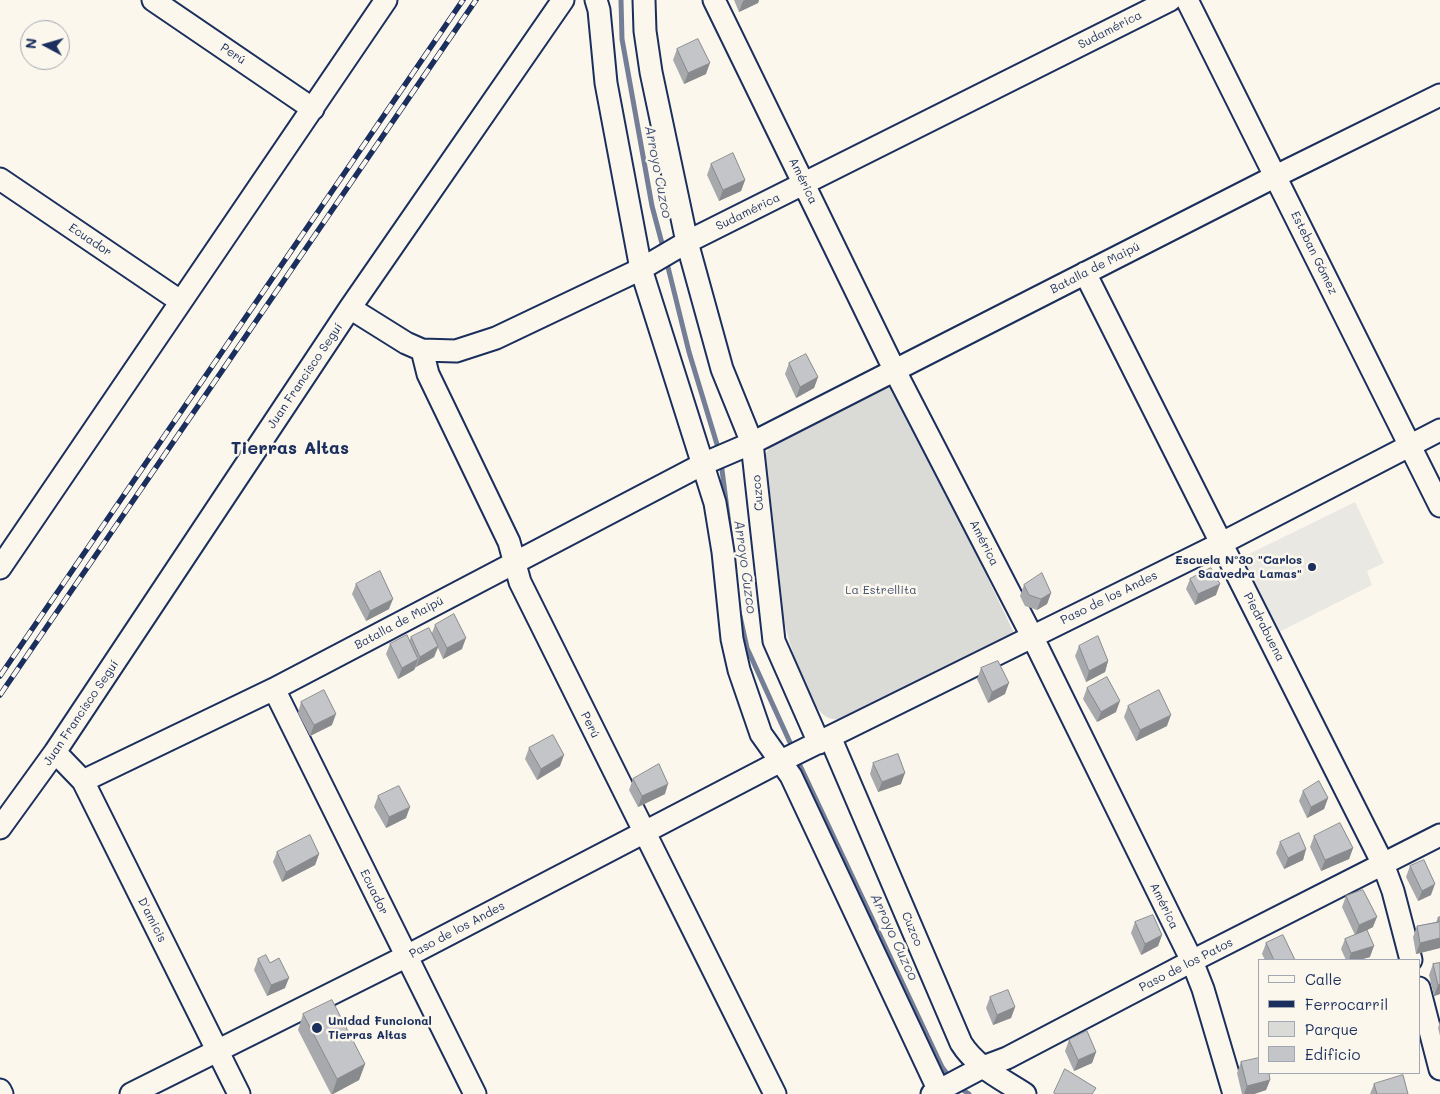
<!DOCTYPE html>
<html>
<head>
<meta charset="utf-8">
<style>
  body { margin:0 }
  #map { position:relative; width:1440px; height:1094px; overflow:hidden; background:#fbf7ec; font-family:Mali,sans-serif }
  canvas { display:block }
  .legend { position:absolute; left:1258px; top:959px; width:162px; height:115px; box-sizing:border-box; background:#fbf7ec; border:1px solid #a1a7b3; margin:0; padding:6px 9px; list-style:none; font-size:15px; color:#1b2f5e }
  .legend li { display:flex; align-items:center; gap:10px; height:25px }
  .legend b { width:25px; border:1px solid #a1a7b3 }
  .north { position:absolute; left:20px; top:20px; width:50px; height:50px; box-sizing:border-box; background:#fbf7ec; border:1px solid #a1a7b3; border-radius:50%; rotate:276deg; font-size:14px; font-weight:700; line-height:20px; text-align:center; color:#1b2f5e }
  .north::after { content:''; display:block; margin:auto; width:18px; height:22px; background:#1b2f5e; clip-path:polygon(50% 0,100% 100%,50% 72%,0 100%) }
</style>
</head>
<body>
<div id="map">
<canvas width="1440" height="1094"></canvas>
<ul class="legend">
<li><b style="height:6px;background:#fbf7ec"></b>Calle</li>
<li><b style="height:6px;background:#1b2f5e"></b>Ferrocarril</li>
<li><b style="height:14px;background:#dadad7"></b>Parque</li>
<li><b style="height:14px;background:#c3c5c9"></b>Edificio</li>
</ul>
<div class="north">N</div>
</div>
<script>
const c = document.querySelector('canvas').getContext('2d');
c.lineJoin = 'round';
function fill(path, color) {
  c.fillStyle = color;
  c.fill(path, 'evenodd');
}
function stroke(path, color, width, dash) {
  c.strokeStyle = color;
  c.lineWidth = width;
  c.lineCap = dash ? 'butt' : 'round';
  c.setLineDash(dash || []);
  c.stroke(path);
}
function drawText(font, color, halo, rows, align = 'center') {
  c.font = font + ' Mali,sans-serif';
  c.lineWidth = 5;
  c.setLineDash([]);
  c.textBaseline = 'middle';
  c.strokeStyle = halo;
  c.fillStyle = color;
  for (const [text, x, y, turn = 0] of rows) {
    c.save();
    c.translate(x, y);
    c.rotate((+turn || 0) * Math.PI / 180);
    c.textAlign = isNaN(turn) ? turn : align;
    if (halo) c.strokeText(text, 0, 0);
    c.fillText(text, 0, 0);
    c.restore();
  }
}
fill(new Path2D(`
  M1355,502L1384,563L1367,571L1372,585L1279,632L1243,557Z`), '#eae8e2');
fill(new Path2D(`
  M894,384L1016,637L854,716C845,718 834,722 825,716C815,708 810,696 805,684C773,613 772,533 764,457L772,443Z`), '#dadad7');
stroke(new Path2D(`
  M621,0L622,39L652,206L664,251
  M666,259L689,352L719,451
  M721,462L731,540
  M740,616L747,648L793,749
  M797,759L942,1067L950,1078
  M957,1086L969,1094`), '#747e96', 5);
const minor = new Path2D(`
  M153,0L313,109
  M596,0L599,10L606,83L641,269L715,503L723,552L732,639L739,670L761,734L791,776L939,1091
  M644,0L645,31L651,72L687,242L722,369L752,443L774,641L819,743
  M714,0L895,371L1032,636L1192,961L1203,989L1234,1094
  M1187,0L1440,506
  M0,179L180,301
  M1085,273L1383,864L1393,891L1411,960
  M350,308L406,343L422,350L456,351L496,338L641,269L687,242L1170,0
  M422,350L428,374L509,542L520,582L775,1094
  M0,568L386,0
  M274,689L475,1094
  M830,737L961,1043C976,1067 1002,1079 1025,1094
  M55,752L83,781L239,1094
  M83,781L274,689L703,464L752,443L1276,176L1440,95
  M0,828L55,752L350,308L563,0
  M1419,988L1440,1069
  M0,1090L2,1094
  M131,1094L405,957L781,761L1222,543L1440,430
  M932,1094L983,1067L1007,1058L1192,961L1440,835`);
stroke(minor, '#1b2f5e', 25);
stroke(minor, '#fbf7ec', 21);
const rail = new Path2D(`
  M0,676L463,0
  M0,695L476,0`);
stroke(rail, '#1b2f5e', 5.5);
stroke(rail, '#fbf7ec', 4, [11]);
fill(new Path2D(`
  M734,0H759L758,3L739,12Z
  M677,49L706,74L684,84L673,60Z
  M711,164L745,180L741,191L719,201L707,175Z
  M789,363L818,377L814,388L796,398L785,374Z
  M1190,579L1216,595L1195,605L1186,589Z
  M356,584L389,609L366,621L352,594Z
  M1024,585L1051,593L1047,604L1037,610L1025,606L1020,596Z
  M435,625L462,649L443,659L438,648L434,657L416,667L414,670L398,679L386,654L390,644L409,641L411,637L432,633Z
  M1079,646L1108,661L1105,672L1086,682L1075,656Z
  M981,668L1005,694L988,703L977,679Z
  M1087,688L1116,712L1097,722L1083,699Z
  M301,702L332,725L310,736L298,713Z
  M1128,706L1167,726L1136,741L1124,717Z
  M529,748L560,766L537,780L525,759Z
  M873,763L901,784L878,792L870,774Z
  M633,779L665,794L638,807L629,790Z
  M1303,791L1328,798L1324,809L1307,818L1299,801Z
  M378,796L406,818L386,828L374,807Z
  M1314,836L1353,848L1349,859L1321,871L1310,847Z
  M1280,842L1306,849L1303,860L1284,869L1276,853Z
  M277,852L319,854L315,865L282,882L273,862Z
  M1410,866L1431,895L1418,901L1406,877Z
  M1346,896L1373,927L1367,930L1370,957L1359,960H1346L1341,949L1345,939L1355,935L1342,907Z
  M1440,917V948L1416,954L1413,937L1417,926L1436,922L1438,918Z
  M1135,922L1162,935L1158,946L1141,955L1131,933Z
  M1266,943L1295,960H1265L1262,954Z
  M258,959L270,963L285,988L267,996L254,970Z
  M1440,963V994L1434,996L1429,975L1433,964Z
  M990,997L1015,1007L1011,1018L993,1025L986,1008Z
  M303,1014L365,1064L359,1080L333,1094H331L298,1030Z
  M1440,1021V1036L1438,1028Z
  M1069,1040L1096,1052L1092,1063L1074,1071L1065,1051Z
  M1241,1062L1270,1080L1266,1090L1254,1094H1242L1237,1073Z
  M1374,1084L1408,1094H1370Z`), '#a8a9ad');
fill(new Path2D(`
  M745,0H759L758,3L739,12L743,1Z
  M710,63L706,74L684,84L688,73Z
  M745,180L741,191L719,201L723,190Z
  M818,377L814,388L796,398L800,387Z
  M1220,584L1216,595L1195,605L1198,594Z
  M1051,593L1047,604L1037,610L1041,599Z
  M393,599L389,609L366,621L370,611Z
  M466,638L462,649L443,659L447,648Z
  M438,646L434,657L416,667L420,657Z
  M418,659L414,670L398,679L402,668Z
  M1108,661L1105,672L1086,682L1089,671Z
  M1009,683L1005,694L988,703L992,692Z
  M1120,701L1116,712L1097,722L1101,712Z
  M336,714L332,725L310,736L314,725Z
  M1171,715L1167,726L1136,741L1140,730Z
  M564,755L560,766L537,780L541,769Z
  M905,773L901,784L878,792L882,782Z
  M668,784L665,794L638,807L642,796Z
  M1328,798L1324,809L1307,818L1311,807Z
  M410,807L406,818L386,828L389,817Z
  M1353,848L1349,859L1321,871L1325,860Z
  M1306,849L1303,860L1284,869L1288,858Z
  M319,854L315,865L282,882L286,872Z
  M1435,884L1431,895L1418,901L1422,891Z
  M1377,917L1373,927L1355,936L1359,925Z
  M1162,935L1158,946L1141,955L1145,944Z
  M1440,938V948L1416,954L1420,943Z
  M1374,946L1370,957L1359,960H1349L1351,953Z
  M289,978L285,988L267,996L271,985Z
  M1440,984V994L1434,996L1438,985Z
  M1015,1007L1011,1018L993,1025L997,1015Z
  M1096,1052L1092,1063L1074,1071L1078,1060Z
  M365,1064L359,1080L333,1094H332L337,1079Z
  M1270,1080L1266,1090L1254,1094H1244L1247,1086Z`), '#888a8d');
const building = new Path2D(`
  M698,39L710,63L688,73L677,49Z
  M733,153L745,180L723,190L711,164Z
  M806,354L818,377L800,387L789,363Z
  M1211,568L1220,584L1198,594L1190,579Z
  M380,571L393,599L370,611L356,584Z
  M1042,573L1051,593L1041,599L1029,595L1024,585Z
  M454,614L466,638L447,648L435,625Z
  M429,628L438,646L420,657L411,637Z
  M407,635L418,659L402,668L390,644Z
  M1098,636L1108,661L1089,671L1079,646Z
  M998,661L1009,683L992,692L981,668Z
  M1107,677L1120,701L1101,712L1087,688Z
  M324,690L336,714L314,725L301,702Z
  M1159,690L1171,715L1140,730L1128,706Z
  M553,735L564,755L541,769L529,748Z
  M898,754L905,773L882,782L873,763Z
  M659,764L668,784L642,796L633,779Z
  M1319,781L1328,798L1311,807L1303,791Z
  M399,786L410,807L389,817L378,796Z
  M1340,823L1353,848L1325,860L1314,836Z
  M1299,833L1306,849L1288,858L1280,842Z
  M310,835L319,854L286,872L277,852Z
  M1424,860L1435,884L1422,891L1410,866Z
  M1363,890L1377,917L1359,925L1346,896Z
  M1153,915L1162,935L1145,944L1135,922Z
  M1440,917V938L1420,943L1417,926L1439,922L1438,918Z
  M1367,930L1374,946L1351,953L1345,939Z
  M1283,935L1295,960H1274L1266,943Z
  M266,955L270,963L279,958L289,978L271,985L258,959Z
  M1440,963V984L1438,985L1433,964Z
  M1008,990L1015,1007L997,1015L990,997Z
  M332,1000L365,1064L337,1079L303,1014Z
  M1087,1031L1096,1052L1078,1060L1069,1040Z
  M1259,1058V1073H1269L1270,1080L1247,1086L1241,1062Z
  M1065,1069L1096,1088L1092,1094H1056L1054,1093Z
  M1403,1075L1408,1094H1377L1374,1084Z`);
fill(building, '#c3c5c9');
stroke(building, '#888a8d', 1);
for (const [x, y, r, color] of [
  [1312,567,5,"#1b2f5e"],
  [317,1028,6,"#1b2f5e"]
]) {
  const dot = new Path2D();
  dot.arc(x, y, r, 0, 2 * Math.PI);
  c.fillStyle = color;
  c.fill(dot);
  stroke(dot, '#fbf7ec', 2);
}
drawText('12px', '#1b2f5e', '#fbf7ec', [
  ["Sudamérica",1110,30,-27],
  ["Perú",233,54,34],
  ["América",803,181,64],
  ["Sudamérica",748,212,-26],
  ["Ecuador",90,240,34],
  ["Esteban Gómez",1314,253,64],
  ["Batalla de Maipú",1095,268,-27],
  ["Juan Francisco Seguí",305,376,-56],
  ["Cuzco",758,493,-95],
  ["América",984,543,63],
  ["Paso de los Andes",1109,598,-26],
  ["Batalla de Maipú",399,623,-28],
  ["Piedrabuena",1264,627,63],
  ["Juan Francisco Seguí",81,713,-56],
  ["Perú",590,725,64],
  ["Ecuador",374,892,64],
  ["América",1164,906,64],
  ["D'amicis",152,920,63],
  ["Cuzco",912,929,67],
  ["Paso de los Andes",457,930,-28],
  ["Paso de los Patos",1186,965,-27]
]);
drawText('bold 12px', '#1b2f5e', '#fbf7ec', [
  ["Escuela Nº30 \"Carlos",1302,560],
  ["Saavedra Lamas\"",1302,574],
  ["Unidad Funcional",328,1021,"left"],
  ["Tierras Altas",328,1035,"left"]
], 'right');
drawText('12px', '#415176', '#fbf7ec', [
  ["La Estrellita",881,590]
]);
drawText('italic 14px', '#47577a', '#fbf7ec', [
  ["Arroyo Cuzco",658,172,79],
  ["Arroyo Cuzco",745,567,82],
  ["Arroyo Cuzco",894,937,65]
]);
drawText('bold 18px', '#1b2f5e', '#fbf7ec', [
  ["Tierras Altas",290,448]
]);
</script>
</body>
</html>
